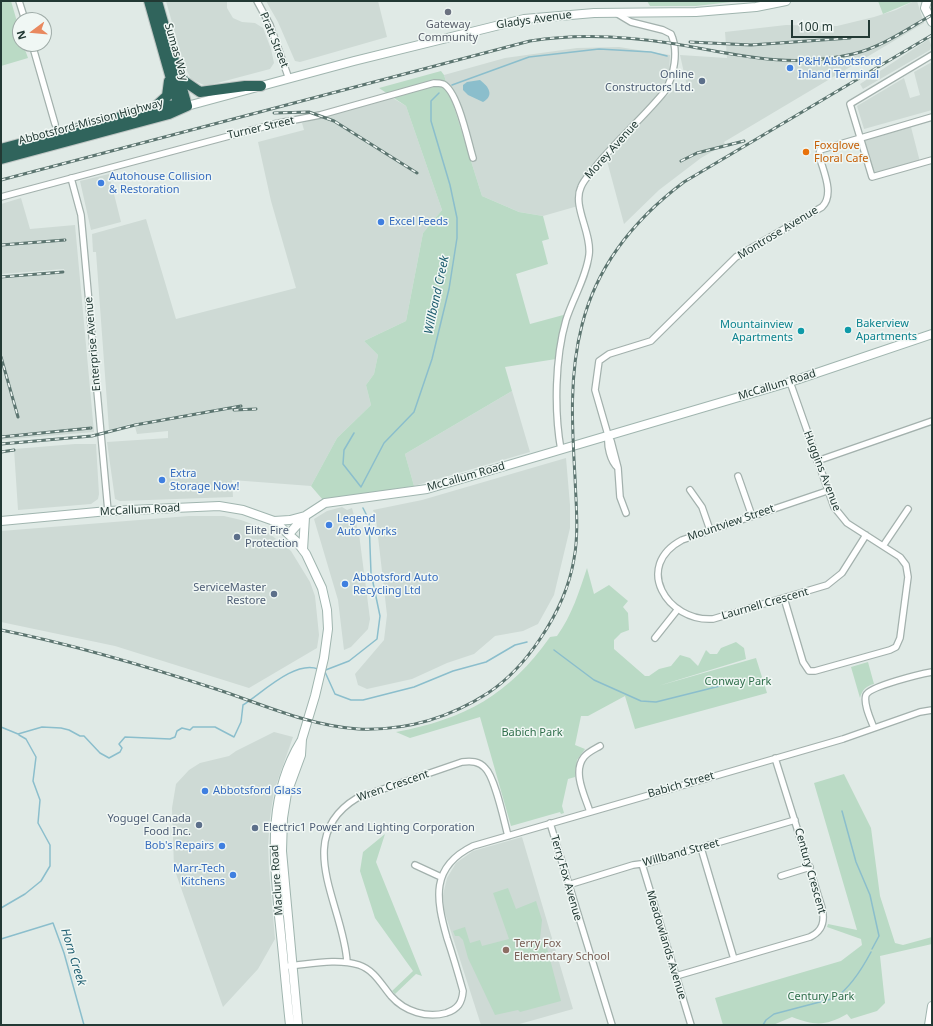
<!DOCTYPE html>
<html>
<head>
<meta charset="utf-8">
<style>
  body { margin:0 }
  #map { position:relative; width:933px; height:1026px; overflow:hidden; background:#e0eae6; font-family:"Noto Sans",sans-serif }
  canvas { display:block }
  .frame { position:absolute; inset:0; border:2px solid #223934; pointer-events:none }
  .north { position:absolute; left:12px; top:12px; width:40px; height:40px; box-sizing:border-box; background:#f0f7f4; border:1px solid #9eaba7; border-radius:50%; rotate:254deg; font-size:11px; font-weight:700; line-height:16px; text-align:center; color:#223934 }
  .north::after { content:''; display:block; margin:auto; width:14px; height:18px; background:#e9895f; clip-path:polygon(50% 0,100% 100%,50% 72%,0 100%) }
  .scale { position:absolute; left:791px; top:20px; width:79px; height:18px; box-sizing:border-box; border:2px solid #223934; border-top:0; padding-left:5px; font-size:12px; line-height:14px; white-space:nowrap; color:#223934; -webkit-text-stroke:3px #f0f7f4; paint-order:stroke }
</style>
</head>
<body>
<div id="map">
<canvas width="933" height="1026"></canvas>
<div class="frame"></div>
<div class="north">N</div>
<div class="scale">100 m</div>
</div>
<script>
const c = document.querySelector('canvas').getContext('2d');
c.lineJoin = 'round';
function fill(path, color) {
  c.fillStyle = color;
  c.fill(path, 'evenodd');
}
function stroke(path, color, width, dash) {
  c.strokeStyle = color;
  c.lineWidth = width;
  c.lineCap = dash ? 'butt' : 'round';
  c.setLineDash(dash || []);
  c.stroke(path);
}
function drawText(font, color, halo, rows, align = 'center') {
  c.font = font + ' "Noto Sans",sans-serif';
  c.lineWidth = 3;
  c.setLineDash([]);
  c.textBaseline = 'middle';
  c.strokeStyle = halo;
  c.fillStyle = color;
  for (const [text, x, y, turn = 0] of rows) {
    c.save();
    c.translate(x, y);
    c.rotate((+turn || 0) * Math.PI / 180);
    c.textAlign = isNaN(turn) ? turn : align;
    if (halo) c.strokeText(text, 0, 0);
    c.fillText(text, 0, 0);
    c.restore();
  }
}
fill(new Path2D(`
  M166,1H227V8L233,18L242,22L255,23L263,28L271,49L274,63L270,69L206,86L191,79L184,65Z
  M266,1H378L387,37L300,62L295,61L278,22Z
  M914,1H917L924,23L724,142L725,144L701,158L659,190L624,224L607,161L664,98L674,90L687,86L680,55L727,58L725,32L786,25L837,26L874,17L896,10Z
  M929,39L931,45L930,50L863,89L860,84Z
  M619,47L670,55L669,74L659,94L604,152L583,179L578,206L543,216L519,212L482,196L444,75L505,58L577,48Z
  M932,62V110L864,129L857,106L904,78L910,98L920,95L914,72Z
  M391,97L406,106L442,210L423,233L406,321L364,341L378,355L374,374L366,385L371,405L337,438L311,486L232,480L233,497L120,501L115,499L107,442L168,438V431L137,434L134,423L109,430L96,252H93L92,234L146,219L176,319L296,288L271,201L258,142L304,130L302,123Z
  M911,127L920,162L873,176L862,141Z
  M109,174L121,222L91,230L80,181Z
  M21,198L30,229L75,225L94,432L1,440V279L65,273L64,269L1,274V204Z
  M512,391L530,452L414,486L405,454Z
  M75,444H96L99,494L98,499L91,504L18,510L14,449Z
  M566,458L570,505V528L554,595L538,624L523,631L495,636L474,654L447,663L412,679L367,689L358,685L355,674L384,640L387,615L376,519L373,510L422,500Z
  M342,507L347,510L352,508L359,534L370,619L368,629L351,647L344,650L338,600L314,519L327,511Z
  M189,516H224L241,520L257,526L270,534L291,551L310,582L315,596L319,635L317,648L249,688L115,646L1,622V531Z
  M274,732L293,737L274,791L270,818L268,846L269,871L275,939L258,969L223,1007L174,868L172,808L176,784L189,770L200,763L229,756L236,751Z
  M522,837L573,1009L516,1025H481L444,910L443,895L447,878L456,863L473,851Z`), '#cedad5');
fill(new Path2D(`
  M1,1H11L20,32V44H23L28,58L1,66Z
  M647,1H740L696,6H650Z
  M878,1H914L883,14Z
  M441,71L444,75L482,196L519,212L543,216L549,239L542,241L548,264L516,274L530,324L567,314L556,359L505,367L512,391L405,454L414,486L323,500L311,486L337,438L371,405L366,385L374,374L378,355L364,341L406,321L423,233L442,210L406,106L379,88Z
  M587,568L594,594L609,585L628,601L623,607L628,613L629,630L621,633L614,640V649L645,676H649L659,669L671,666L680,655L690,658L698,666L706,650L710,654H717L721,648L736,642L744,648L746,659L658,686L756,658L767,693L635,729L625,696L588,716H581L575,745L585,749L577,760L575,777L568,779L562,806L564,813L561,814L560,812L511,826L480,717L410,738L396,732C465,719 509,695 550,637L557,636C572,615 579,592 587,568Z
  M868,662L874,684C866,686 862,690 860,698L851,667Z
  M844,774L871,828L880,896L895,943L903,945L932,937V944L880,956L885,1003L877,1011L851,1019L847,1014C826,1026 815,1026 792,1017L773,1025H723L715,998L841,961L862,945L861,939L827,927L828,924L857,930L814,783Z
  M385,834L376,862L422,976L416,974L395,994L392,991L413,971L375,918L360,871L363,852Z
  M508,888L516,909L536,901L542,920L540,939L546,944L561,1001L520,1012L518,1010L495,1015L468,958L463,940L459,936H455L453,931L465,927L470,943L480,940L482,946L509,939L493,893Z`), '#badac5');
fill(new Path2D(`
  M480,80C488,86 495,95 483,102L468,95L463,90V85L467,82Z`), '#8bbecc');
stroke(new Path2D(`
  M452,85L529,57L599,49L651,52L667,56
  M354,433L344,450L343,464L361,487L384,443L414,412L432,359L449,289L457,238V218L450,185L431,121V101L439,93
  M554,650L594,680L641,701L656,702L724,685
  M323,671L349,661L377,639L380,616L371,573L369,520L363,508
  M325,672L335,694L351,700H363L414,687L453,671L486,662L515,645L527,642
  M1,727L18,734L42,727L61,728L69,730L80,736H84L100,753L109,758L120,752L122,748L119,744L125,737L170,739L175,737L177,731L182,728L190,730L193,727H215L234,737L241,722L243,705C262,693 295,660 318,669
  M842,811L856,862L870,895L879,936L872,949
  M1,908L25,894L41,881L50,866V845L38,823L40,800L33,781L36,757L26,739L19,735
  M1,939L53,923L64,953L84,1025
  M763,1025L766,1020L774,1014L835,998C851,987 862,969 871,952`), '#8bbecc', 1.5);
const street = new Path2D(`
  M19,1L25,20
  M257,1L270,25L289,79
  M32,44L55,124
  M932,55L850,104L872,177L932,160
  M71,178L81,215L108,511
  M1,197L274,124L320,115L434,83C436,83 440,83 443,84C458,91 468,142 473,158
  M608,435L611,441L618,468C610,461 607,446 608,435L595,390L599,361L609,354L651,341L736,257L822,207C835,194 823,171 819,155L820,150L932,117
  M561,450C554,411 555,358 566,320C573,298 586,278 589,255C592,233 572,206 581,187C584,179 592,172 597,165C618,139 644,117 665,91C674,76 679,51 671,34L663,30L631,22L616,13
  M817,461L932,421
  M618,468L620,497L626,513
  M738,476L752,516
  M690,490L702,507L710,530
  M827,491L682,540C633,566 667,622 713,619L827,585L842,573L866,535
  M883,546L908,509
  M784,598L803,662L809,671H815L890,650L896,647L900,638L908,577L906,565L900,557L847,523L834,507L790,382
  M655,638L678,609
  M874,728C871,720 863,704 866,695C870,686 921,674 932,672
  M590,812C585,796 572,772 584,757C588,752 595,749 600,746
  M550,823L612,1025
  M701,848L734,959
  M642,864L691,1025
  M415,865L441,877
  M781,876L810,867
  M568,885L633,865L648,863L795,820
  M347,962C344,906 291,838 357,798L462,762C471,761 479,761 485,768C495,777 504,821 508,836
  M289,966C311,964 337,958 359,965C374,970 381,984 391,996C405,1012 427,1018 446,1013C458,1009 462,1003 463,991C458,973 453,956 447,938C436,899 430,867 473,846L843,739L920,712L932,710
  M676,976L810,937C823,931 825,921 822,908L775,758`);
const secondary = new Path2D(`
  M927,1L925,8L932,22
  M187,106L354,61L524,19L594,13L696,12L756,7L786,1
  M1,521L108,511L219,506L243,510L274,521L297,542L306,554L322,588L327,610L328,629L324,658L315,696L302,739L301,755L287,793L283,818L282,851L298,1025
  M274,521L290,520L305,516
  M289,534L305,516L325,503L427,489L790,382L932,334
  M303,550L305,517
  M290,1025C286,989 283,952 279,916C274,854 267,797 301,741
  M929,1025L932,1006`);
const highway = new Path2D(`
  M149,1L179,107
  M179,74L184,81L200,92L245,86H261
  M155,107L167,96L169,81
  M1,149L154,108L182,104
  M1,159L169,114L187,106L157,1`);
stroke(street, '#a3b1ad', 8);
stroke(secondary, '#a0b5af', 10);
stroke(highway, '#bdc4c2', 12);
stroke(street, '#fff', 5.5);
stroke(secondary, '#fff', 8);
stroke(highway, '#30645c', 10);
const rail = new Path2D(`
  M690,42L751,45L850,38
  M274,113L309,112L334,121L417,173
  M681,161L697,153L744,141
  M1,180L530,41C579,33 627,36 676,44C739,55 788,69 853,54C882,47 907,29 932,15
  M1,245L65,240
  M1,277L63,272
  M1,357L18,417
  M234,410L256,409
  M1,437L91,428
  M1,444L92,436L135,425L241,406
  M1,452L14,450
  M1,630C76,645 149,667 222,691C266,706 311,726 358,729C405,731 449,718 488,693C509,679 526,660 540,639C557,614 569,589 574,559C579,532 576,505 575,477C572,426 569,375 582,325C597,265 636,218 684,182L932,35`);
stroke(rail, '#5c7570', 3);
stroke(rail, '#f0f7f4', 1.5, [4.5]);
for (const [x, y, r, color] of [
  [448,12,4,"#6b7280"],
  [790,68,4,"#3f7fe0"],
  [702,81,4,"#5c6f8a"],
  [806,152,4,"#e8710a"],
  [101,183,4,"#3f7fe0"],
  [381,222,4,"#3f7fe0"],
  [848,330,4,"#0f9aa8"],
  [801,331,4,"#0f9aa8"],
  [162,480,4,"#3f7fe0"],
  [329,525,4,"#3f7fe0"],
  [237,537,4,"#5c6f8a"],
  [345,584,4,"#3f7fe0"],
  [274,594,4,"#5c6f8a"],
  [205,791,4,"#3f7fe0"],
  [199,825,4,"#5c6f8a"],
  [255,828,4,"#5c6f8a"],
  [222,846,4,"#3f7fe0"],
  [233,875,4,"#3f7fe0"],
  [506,950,4,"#8d6e63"]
]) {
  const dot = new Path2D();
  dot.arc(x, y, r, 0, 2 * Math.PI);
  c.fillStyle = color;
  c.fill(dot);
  stroke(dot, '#f0f7f4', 1.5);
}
drawText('11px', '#223934', '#f0f7f4', [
  ["Gladys Avenue",534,20,-8],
  ["Pratt Street",274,40,68],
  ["Sumas Way",176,52,74],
  ["Abbotsford-Mission Highway",91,122,-15],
  ["Turner Street",261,128,-13],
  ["Morey Avenue",612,150,-48],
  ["Montrose Avenue",778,233,-31],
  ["Enterprise Avenue",93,344,-95],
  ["McCallum Road",777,385,-17],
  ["Huggins Avenue",822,471,69],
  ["McCallum Road",466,477,-16],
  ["McCallum Road",140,510,-3],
  ["Mountview Street",731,523,-19],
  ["Laurnell Crescent",765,604,-16],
  ["Babich Street",681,785,-16],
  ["Wren Crescent",393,786,-19],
  ["Willband Street",681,853,-15],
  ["Century Crescent",810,871,74],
  ["Terry Fox Avenue",566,878,74],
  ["Maclure Road",277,880,-94],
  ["Meadowlands Avenue",666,945,73]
]);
drawText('11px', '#5b616d', '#f0f7f4', [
  ["Gateway",448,25],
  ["Community",448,38]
]);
drawText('11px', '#366cbe', '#f0f7f4', [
  ["P&H Abbotsford",798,62],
  ["Inland Terminal",798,75],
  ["Autohouse Collision",109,177],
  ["& Restoration",109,190],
  ["Excel Feeds",389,222],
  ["Extra",170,474],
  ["Storage Now!",170,487],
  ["Legend",337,519],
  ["Auto Works",337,532],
  ["Abbotsford Auto",353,578],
  ["Recycling Ltd",353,591],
  ["Abbotsford Glass",213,791],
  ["Bob's Repairs",214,846,"right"],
  ["Marr-Tech",225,869,"right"],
  ["Kitchens",225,882,"right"]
], 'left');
drawText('11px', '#4e5e75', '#f0f7f4', [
  ["Online",694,75],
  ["Constructors Ltd.",694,88],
  ["Elite Fire",245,531,"left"],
  ["Protection",245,544,"left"],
  ["ServiceMaster",266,588],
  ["Restore",266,601],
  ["Yogugel Canada",191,819],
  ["Food Inc.",191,832],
  ["Electric1 Power and Lighting Corporation",263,828,"left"]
], 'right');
drawText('11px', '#c56008', '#f0f7f4', [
  ["Foxglove",814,146],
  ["Floral Cafe",814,159]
], 'left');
drawText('11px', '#0d838f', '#f0f7f4', [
  ["Bakerview",856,324],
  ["Apartments",856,337],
  ["Mountainview",793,325,"right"],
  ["Apartments",793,338,"right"]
], 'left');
drawText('11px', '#2f6e4b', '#f0f7f4', [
  ["Conway Park",738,682],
  ["Babich Park",532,733],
  ["Century Park",821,997]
]);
drawText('11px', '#785e54', '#f0f7f4', [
  ["Terry Fox",514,944],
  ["Elementary School",514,957]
], 'left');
drawText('italic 12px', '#205f71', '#f0f7f4', [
  ["Willband Creek",437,295,-78],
  ["Horn Creek",73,957,73]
]);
</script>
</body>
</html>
